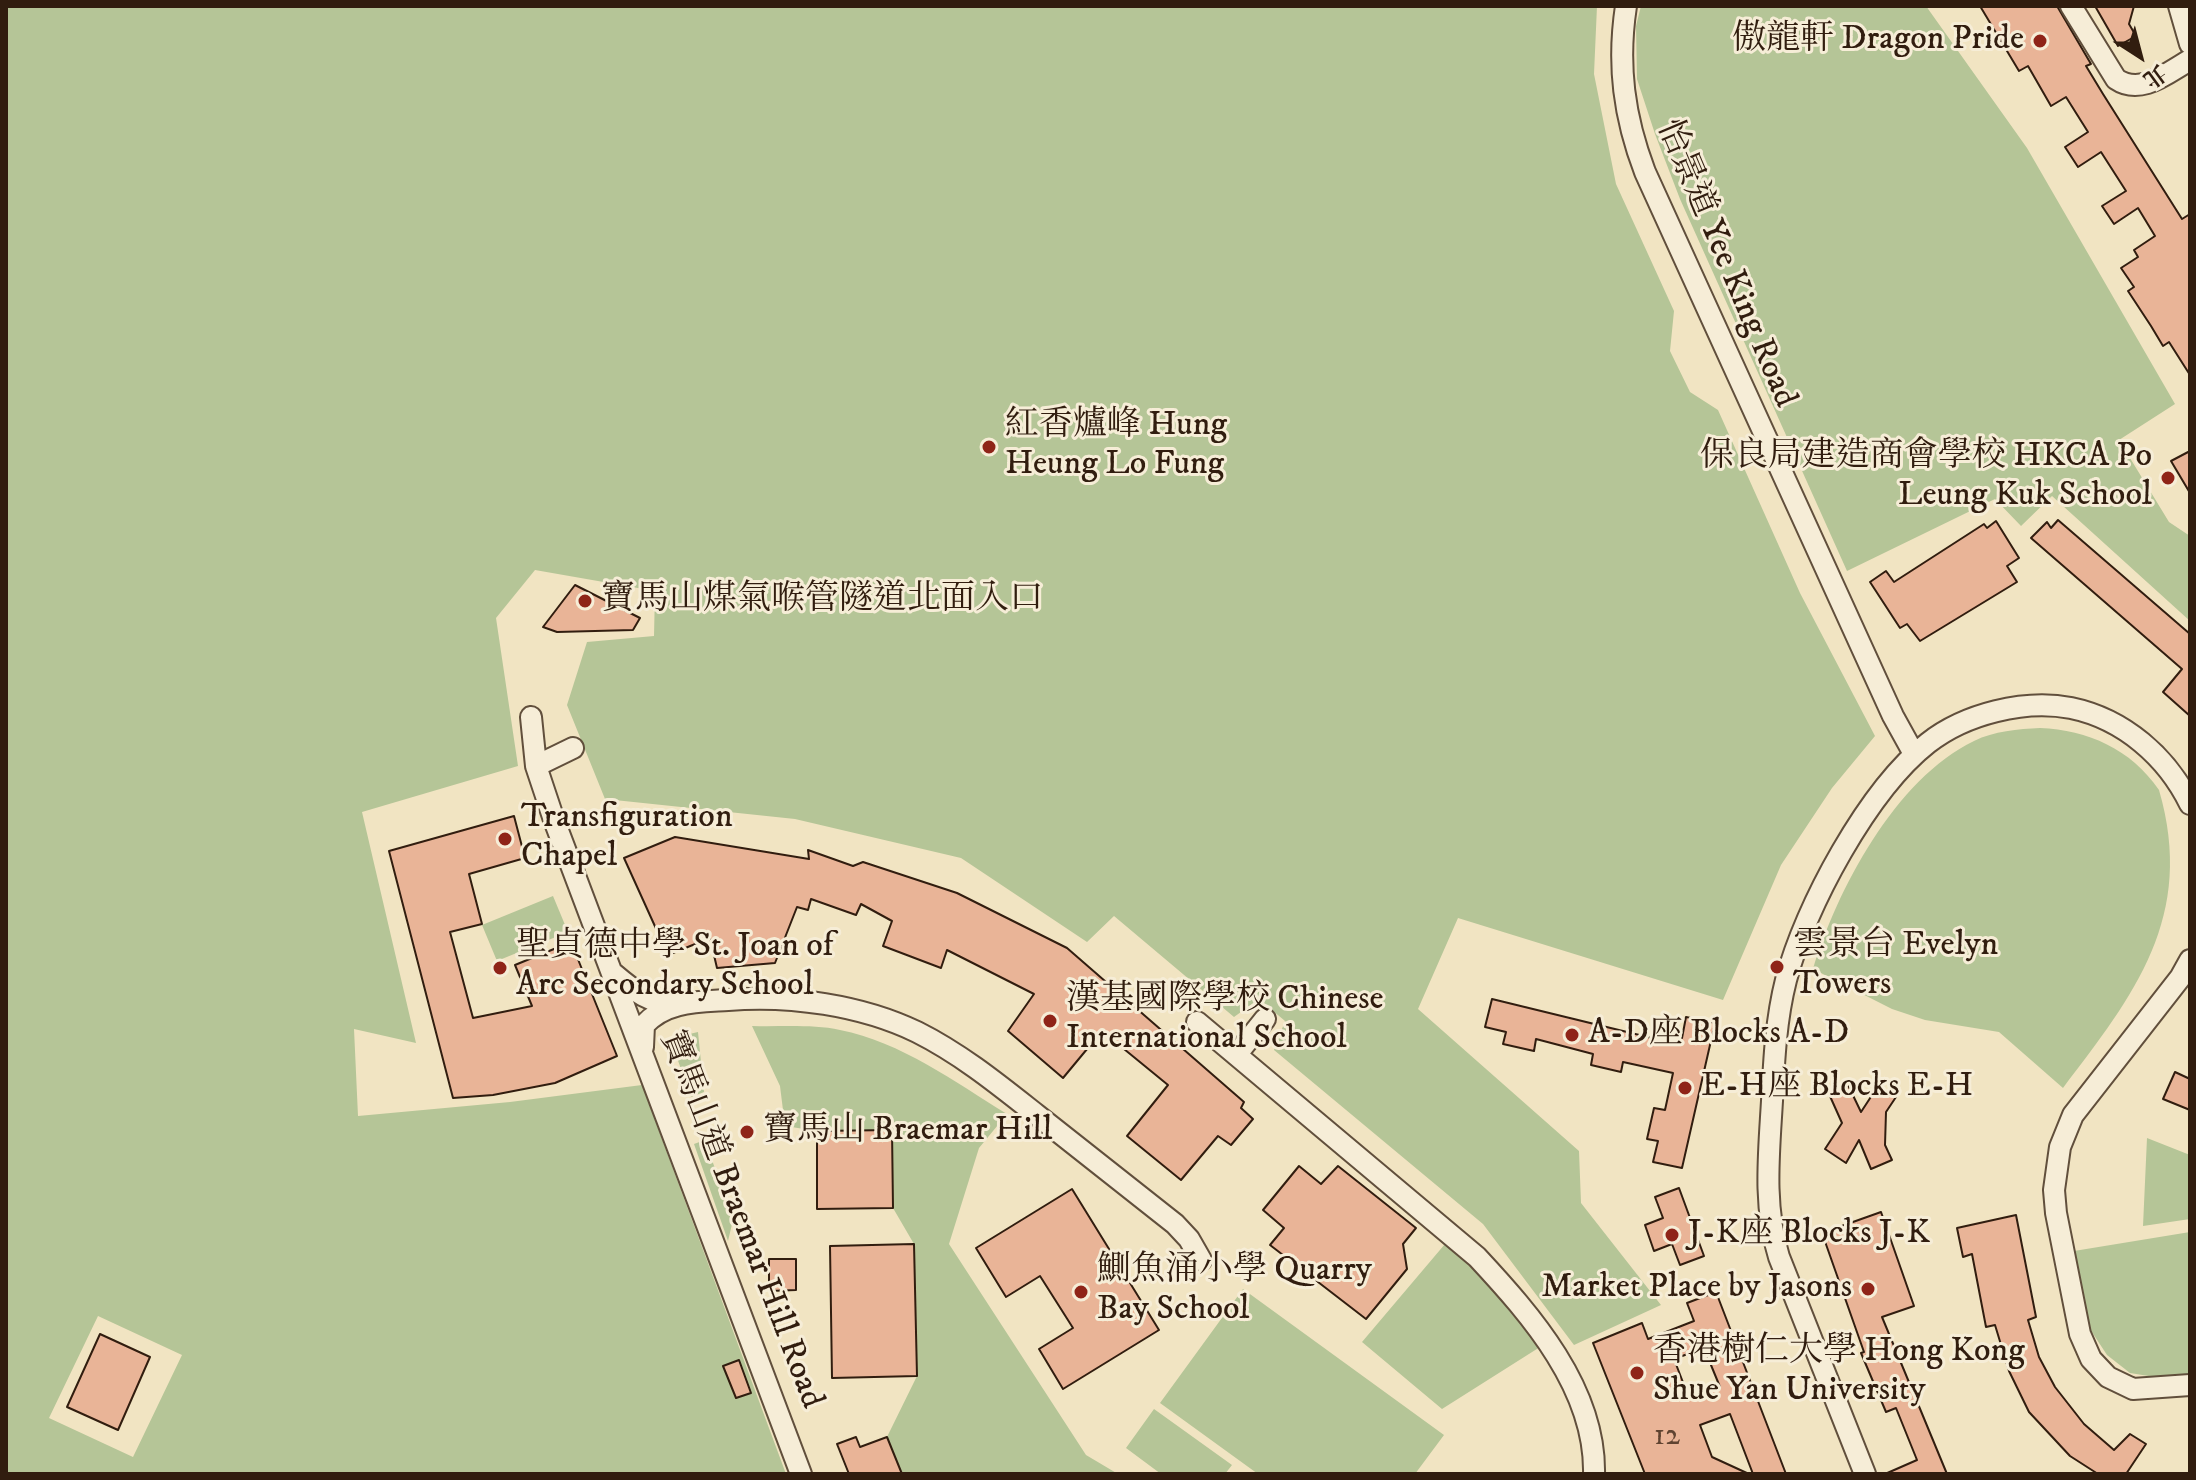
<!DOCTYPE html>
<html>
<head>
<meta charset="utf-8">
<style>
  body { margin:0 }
  #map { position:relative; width:2196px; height:1480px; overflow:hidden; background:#f1e4c2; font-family:"IM FELL DW Pica","Noto Serif TC",serif }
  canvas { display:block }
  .frame { position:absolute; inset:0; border:8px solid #311d0f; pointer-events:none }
  .north { position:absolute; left:2100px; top:16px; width:80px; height:80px; -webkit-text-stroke:6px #f6edd7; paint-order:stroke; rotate:144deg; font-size:22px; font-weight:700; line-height:32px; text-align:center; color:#311d0f }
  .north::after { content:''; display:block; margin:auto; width:28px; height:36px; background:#311d0f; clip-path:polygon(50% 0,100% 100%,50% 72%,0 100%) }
</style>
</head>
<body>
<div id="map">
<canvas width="2196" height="1480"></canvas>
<div class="frame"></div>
<div class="north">北</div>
</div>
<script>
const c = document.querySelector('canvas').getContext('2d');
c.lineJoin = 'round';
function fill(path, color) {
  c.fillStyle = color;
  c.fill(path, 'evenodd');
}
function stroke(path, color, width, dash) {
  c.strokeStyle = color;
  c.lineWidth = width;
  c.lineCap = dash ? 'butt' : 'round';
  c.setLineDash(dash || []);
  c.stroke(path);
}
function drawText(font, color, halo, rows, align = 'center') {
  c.font = font + ' "IM FELL DW Pica","Noto Serif TC",serif';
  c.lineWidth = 6;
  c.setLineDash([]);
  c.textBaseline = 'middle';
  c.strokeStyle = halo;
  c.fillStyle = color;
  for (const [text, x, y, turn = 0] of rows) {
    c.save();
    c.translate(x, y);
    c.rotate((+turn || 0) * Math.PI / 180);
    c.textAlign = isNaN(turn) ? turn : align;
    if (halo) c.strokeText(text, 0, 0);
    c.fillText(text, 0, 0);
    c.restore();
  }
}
fill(new Path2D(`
  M6,6H1597L1594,74L1616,184L1674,311L1670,351L1690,392L1718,410L1800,593L1875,736L1832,788L1781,865L1723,1000L1458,918L1418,1009L1579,1151L1581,1203L1661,1305L1574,1345L1483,1224L1274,1050L1285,1021L1259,999L1234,1017L1114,916L1087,942L961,858L795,819L605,799L567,705L587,642L654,636L655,591L535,570L496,618L518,766L362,812L416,1043L354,1029L358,1116L510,1102L642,1085L786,1474H6ZM98,1316L182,1355L133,1457L49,1418Z
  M1641,6H1926L2027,148L2175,404L2119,440L2169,522L2190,536V621L2052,496L2021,526L1995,499L1847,571L1680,199L1655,134L1637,79L1636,26Z
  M2040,728C2088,730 2131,749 2159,790C2196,917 2134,995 2063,1088L1999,1032L1925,1020L1892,1009L1813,969C1837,890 1895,779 1974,741C1994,731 2018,729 2040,728Z
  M553,896L568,932L497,961L482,925Z
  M752,1026C780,1027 812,1024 840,1030C901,1042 955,1082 1007,1114L979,1148L949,1244L1086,1455L1118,1474H902L887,1437L917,1376L914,1244L893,1208L892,1130L817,1131L785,1126L780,1086Z
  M698,1032L704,1092L691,1097L676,1055L681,1036Z
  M2147,1138L2190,1155V1219L2143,1226Z
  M705,1140L733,1220L728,1241L694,1144Z
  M2190,1232V1375L2161,1378L2130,1373L2107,1355L2088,1326L2074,1251Z
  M1445,1244L1495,1289L1540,1347L1442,1409L1362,1342Z
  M1243,1289L1444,1435L1415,1474H1258L1160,1403Z
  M1154,1409L1232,1465L1225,1474H1161L1126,1448Z`), '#b5c597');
const building = new Path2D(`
  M1980,6H2057L2091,64L2086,66L2103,94L2182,219L2190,214V375L2169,342L2163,346L2151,326L2128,291L2134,287L2121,268L2138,257L2134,250L2155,236L2138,208L2114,224L2102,206L2126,191L2101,152L2078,167L2065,147L2088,132L2066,97L2051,106L2028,66L2019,71Z
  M2095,6H2134L2129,24L2136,36L2118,46Z
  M2190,451V493L2171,461Z
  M2058,520L2190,634V716L2163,692L2182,669L2031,538L2047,522L2051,528Z
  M1996,521L2019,558L2007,566L2017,582L1920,641L1907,624L1900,628L1870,582L1886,571L1894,582L1984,524L1987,528Z
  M575,585L640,618L633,630L557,632L543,627Z
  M514,816L525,858L469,874L482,924L450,932L473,1018L532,1006L515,965L571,942L617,1056L555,1083L493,1095L453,1098L389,851Z
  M675,837L809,859L808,850L853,866L863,862L957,893L1067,948L1244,1102L1241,1108L1253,1119L1231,1145L1218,1136L1181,1180L1127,1136L1168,1085L1102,1031L1063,1078L1008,1031L1034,994L947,950L941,968L883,946L892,921L861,904L856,915L811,899L808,910L797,907L775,963L717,968L710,938L668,955L624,858Z
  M1492,999L1668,1042L1670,1035L1682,1038L1686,1017L1715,1023L1682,1168L1653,1162L1658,1141L1647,1139L1654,1108L1665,1110L1673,1073L1623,1062L1621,1072L1591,1065L1593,1054L1536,1039L1534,1051L1503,1044L1506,1032L1485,1027Z
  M2175,1072L2190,1079V1110L2163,1099Z
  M1848,1085L1861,1112L1878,1086L1896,1097L1886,1112L1885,1145L1892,1160L1871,1169L1859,1140L1846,1163L1825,1149L1842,1123L1829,1094Z
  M892,1130L893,1208L817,1209V1131Z
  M1299,1166L1321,1184L1338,1166L1416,1228L1403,1244L1407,1269L1366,1319L1270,1245L1284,1228L1263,1210Z
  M1679,1188L1704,1256L1680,1265L1672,1244L1654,1251L1645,1225L1663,1218L1655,1197Z
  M1072,1189L1159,1330L1063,1389L1039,1349L1073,1328L1040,1276L1006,1297L976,1248Z
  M1881,1212L1914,1306L1882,1317L1947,1474H1885L1917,1460L1896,1408L1886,1412L1861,1353L1864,1352L1822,1233Z
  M2016,1215L2036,1317L2028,1320L2039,1357L2055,1387L2084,1424L2114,1450L2130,1434L2146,1444L2126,1474H2098L2070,1456L2029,1412L2009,1371L1995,1325L1986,1327L1972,1254L1963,1257L1957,1228Z
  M914,1244L917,1376L832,1378L830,1246Z
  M769,1259H796V1290L769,1291Z
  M1716,1292L1786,1474H1753L1730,1414L1700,1425L1712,1457L1749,1474H1645L1593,1343L1642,1323L1648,1339L1694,1321L1687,1303ZM1704,1348L1720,1387L1689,1398L1674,1359Z
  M100,1334L150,1357L118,1430L67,1407Z
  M739,1360L751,1393L736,1398L723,1366Z
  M856,1437L860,1447L887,1437L902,1474H849L837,1444Z`);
fill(building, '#e9b497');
stroke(building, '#311d0f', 2);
const minor = new Path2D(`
  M1626,6C1617,65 1624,117 1645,172L1893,716L1914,754
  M2071,6L2116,79C2141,96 2167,73 2190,60
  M2179,6L2190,44
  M531,717L536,766L554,820L801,1474
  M536,766L573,748
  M2190,960L2180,978L2073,1115L2060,1147L2054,1190L2056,1213L2080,1334L2091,1359L2108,1377L2133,1389L2190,1385
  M614,974C634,991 650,1004 677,1004
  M1197,1022L1477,1257C1531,1315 1596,1389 1594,1474
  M643,1047L644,1025C666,1001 697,1002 728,1000C790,995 861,1005 917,1032C961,1054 999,1085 1037,1115C1083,1151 1129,1188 1175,1224L1189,1239L1201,1260
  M1237,1054L1265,1019
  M1865,1474L1779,1257C1763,1206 1769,1153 1772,1101C1774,1060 1776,1019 1786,980C1805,907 1868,790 1928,743C1965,714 2024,699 2071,708C2124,719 2167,757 2190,804`);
stroke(minor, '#614f3c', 24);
stroke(minor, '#f6edd7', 20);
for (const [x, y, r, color] of [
  [2040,41,8,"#8f2418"],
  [989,447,8,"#8f2418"],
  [2168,478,8,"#8f2418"],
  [585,601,8,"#8f2418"],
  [505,839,8,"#8f2418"],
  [1777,967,8,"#8f2418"],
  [500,968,8,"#8f2418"],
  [1050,1021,8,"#8f2418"],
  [1572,1035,8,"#8f2418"],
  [1685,1088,8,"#8f2418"],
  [747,1132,8,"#8f2418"],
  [1672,1235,8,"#8f2418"],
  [1868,1289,8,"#8f2418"],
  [1081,1292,8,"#8f2418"],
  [1637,1373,8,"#8f2418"]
]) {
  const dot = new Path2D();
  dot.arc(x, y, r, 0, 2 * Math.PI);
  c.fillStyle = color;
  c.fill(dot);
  stroke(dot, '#f6edd7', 3);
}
drawText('30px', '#5f4331', null, [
  ["12",1667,1438]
]);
drawText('34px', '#311d0f', '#f6edd7', [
  ["傲龍軒 Dragon Pride",2024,41,"right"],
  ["紅香爐峰 Hung",1005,427],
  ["Heung Lo Fung",1005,466],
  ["保良局建造商會學校 HKCA Po",2152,458,"right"],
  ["Leung Kuk School",2152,497,"right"],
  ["寶馬山煤氣喉管隧道北面入口",601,601],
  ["Transfiguration",521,819],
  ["Chapel",521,858],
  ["雲景台 Evelyn",1793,947],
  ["Towers",1793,986],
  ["聖貞德中學 St. Joan of",516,948],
  ["Arc Secondary School",516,987],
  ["漢基國際學校 Chinese",1066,1001],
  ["International School",1066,1040],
  ["A-D座 Blocks A-D",1588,1035],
  ["E-H座 Blocks E-H",1701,1088],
  ["寶馬山 Braemar Hill",763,1132],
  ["J-K座 Blocks J-K",1688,1235],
  ["鰂魚涌小學 Quarry",1097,1272],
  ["Bay School",1097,1311],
  ["Market Place by Jasons",1852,1289,"right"],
  ["香港樹仁大學 Hong Kong",1653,1353],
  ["Shue Yan University",1653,1392]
], 'left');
drawText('34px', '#311d0f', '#f6edd7', [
  ["怡景道 Yee King Road",1725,264,67],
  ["寶馬山道 Braemar Hill Road",740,1220,69]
]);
</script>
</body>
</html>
